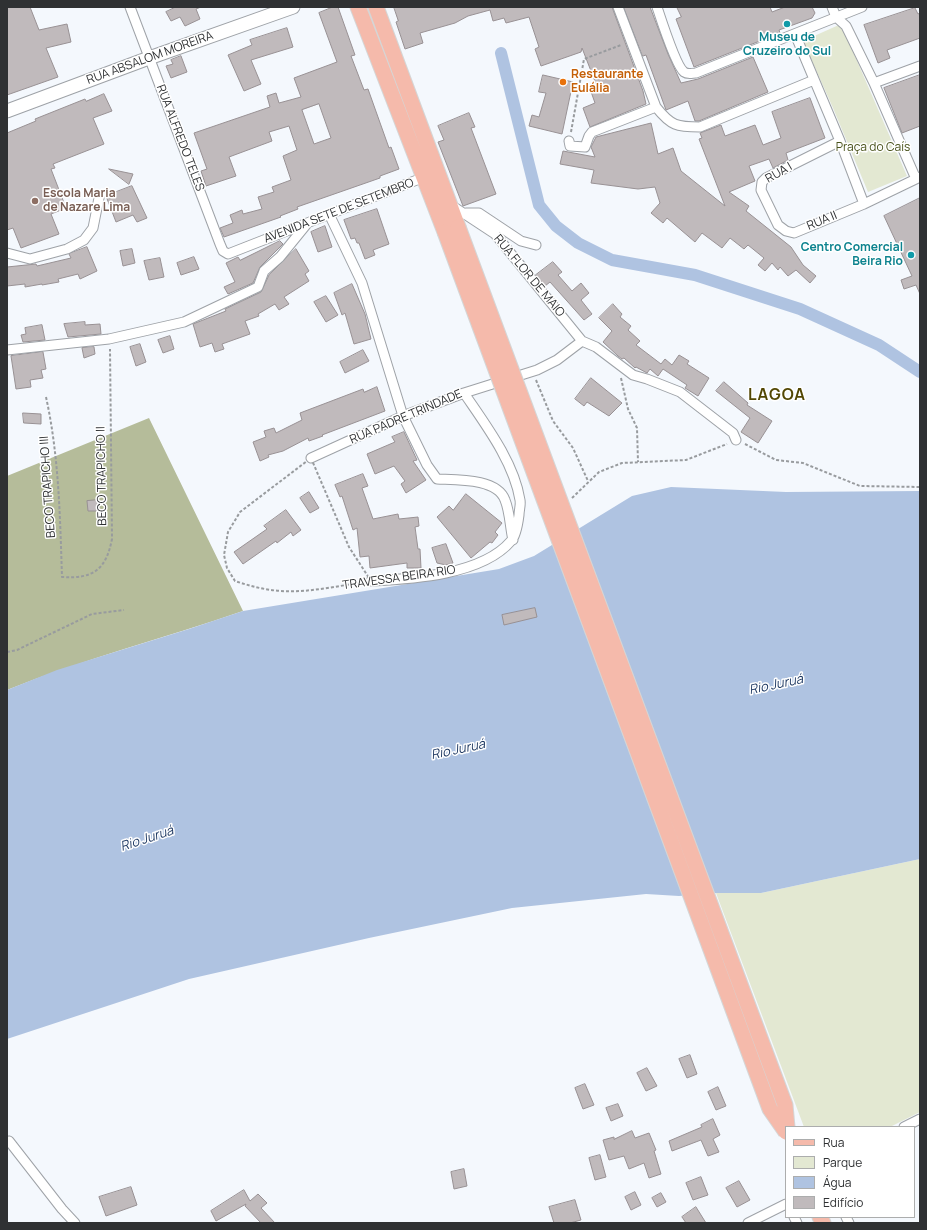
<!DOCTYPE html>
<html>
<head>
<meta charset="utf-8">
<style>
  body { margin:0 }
  #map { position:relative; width:927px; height:1230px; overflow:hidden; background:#f4f8fd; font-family:Manrope,sans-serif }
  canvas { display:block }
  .frame { position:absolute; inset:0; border:8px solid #2f3133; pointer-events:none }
  .legend { position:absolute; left:785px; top:1126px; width:130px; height:92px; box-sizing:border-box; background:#fff; border:1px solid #acadad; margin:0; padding:5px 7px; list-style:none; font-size:12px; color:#2f3133 }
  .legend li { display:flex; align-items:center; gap:8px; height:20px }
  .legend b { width:20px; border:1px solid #acadad }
</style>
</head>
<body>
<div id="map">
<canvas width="927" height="1230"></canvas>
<div class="frame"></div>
<ul class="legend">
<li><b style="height:5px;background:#f5baab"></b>Rua</li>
<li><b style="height:11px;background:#e3e8d2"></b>Parque</li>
<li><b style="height:11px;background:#afc3e1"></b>Água</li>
<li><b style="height:11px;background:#c0babc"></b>Edifício</li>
</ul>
</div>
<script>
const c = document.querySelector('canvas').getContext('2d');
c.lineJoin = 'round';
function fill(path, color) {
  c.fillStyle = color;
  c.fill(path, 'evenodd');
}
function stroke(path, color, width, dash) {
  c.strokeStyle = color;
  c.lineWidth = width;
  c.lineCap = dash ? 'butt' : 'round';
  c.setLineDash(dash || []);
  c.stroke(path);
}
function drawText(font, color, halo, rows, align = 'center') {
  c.font = font + ' Manrope,sans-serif';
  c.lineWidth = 3;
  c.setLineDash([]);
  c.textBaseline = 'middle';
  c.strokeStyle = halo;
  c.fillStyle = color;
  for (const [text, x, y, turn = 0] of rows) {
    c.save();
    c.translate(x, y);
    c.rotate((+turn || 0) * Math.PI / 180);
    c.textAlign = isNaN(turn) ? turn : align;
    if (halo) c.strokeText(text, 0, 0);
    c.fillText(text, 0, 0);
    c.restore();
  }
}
fill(new Path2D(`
  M841,24L907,176L868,192L833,108L803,41Z
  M920,859V1112L890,1127H804L716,893H761Z`), '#e3e8d2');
fill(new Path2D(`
  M149,418L243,611C164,638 84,659 7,690V476Z`), '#b5bc9a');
fill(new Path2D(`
  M671,487L786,492L920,491V859L761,893H717L679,896L646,894L512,908L369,938L189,979L7,1039V690L57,670L189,629L243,611L499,569L534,556L632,496Z`), '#afc3e1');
stroke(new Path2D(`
  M501,53L539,205L556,226L578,243L612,260L695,275L800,309L879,345L920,372`), '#afc3e1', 12);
const building = new Path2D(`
  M7,7H30L39,30L67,24L71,42L46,48L58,77L7,95Z
  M176,7H201L196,9L200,19L185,26L180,17L171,21L166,12Z
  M333,7H338L355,55L351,56L364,90L368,89L389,148L391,147L399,169L380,176V178L297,207L298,209L280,216L281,217L224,237L220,228L233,223L230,215L242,210L243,214L262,209L258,197L274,192L272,187L291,180L283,156L297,150L289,126L269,132L272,141L229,157L236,176L206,186L201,171L207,169L194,133L270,107L267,96L276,93L279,103L301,97L294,78L337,62L319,13ZM319,104L331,138L314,144L302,110Z
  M394,7H612L643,91L646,104L590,127L583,108L595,103L589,86L598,89L582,48L581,52L541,66L535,49L539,47L529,17L506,23L504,18L493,21L490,10L468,16L455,23L420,33L423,43L405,49L396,22L398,21Z
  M624,7H650L668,54L681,83L698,79L753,57L768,92L699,121H695L688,101L666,110L646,55L643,56Z
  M677,7H770L772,12L785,7H812L815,13L812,18L779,30L780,33L694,67L676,19L681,17Z
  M915,8L918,14L920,13V38L887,50L890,58L878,63L864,25Z
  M287,28L293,47L251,60L261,84L244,91L228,55L252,45L250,40Z
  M181,56L187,72L171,78L166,66L173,64L171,60Z
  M543,75L573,82L562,134L529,126L532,115L539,117L546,93L539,92Z
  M920,75V126L902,133L884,88Z
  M104,94L112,111L93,118L104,144L53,164L55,168L51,169L66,208L51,214L59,234L21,248L13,228L7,230V133L36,121L35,119L85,99L86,101Z
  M810,98L825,138L786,153L788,160L773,168L769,159L749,166L755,181L729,192L749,206L746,211L791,247L803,265L816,276L810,283L796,270L788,276L780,267L778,270L772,263L765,271L758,265L764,258L748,245L744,249L730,238L722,248L702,233L695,242L667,218L663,223L651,213L660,203L655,187L638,189L591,183L594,170L560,164L563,151L595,157L591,147L596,137L651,123L658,154L673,148L681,171L725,206L699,139L702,138L700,133L721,125L725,136L755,125L763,145L781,138L772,112Z
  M469,113L475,127L471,128L496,194L463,206L438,142L444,140L438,126Z
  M109,169L133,174L129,184Z
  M132,186L147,218L137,222L133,215L116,222L106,196Z
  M920,198V294L916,285L904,289L901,280L912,276L884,216Z
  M377,209L389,244L373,250L375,255L365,259L359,243H357L355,238L351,239L344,220Z
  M325,226L332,247L318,252L311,232Z
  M280,241L283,244L260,267L253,283L228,294L224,287L235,282L226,263L238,257L240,260Z
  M87,247L97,271L80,279L78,274L58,279L59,282L42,285V284L25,287V284L7,286V267L36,264L37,266L71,258L69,254Z
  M132,249L135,263L123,266L120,251Z
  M296,249L309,271L305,274L309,281L284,297L289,304L279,310L275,304L258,314L259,316L245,321L250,334L222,344L224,349L215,352L212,343L200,347L193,324L226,311L225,309L261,292L269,275Z
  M194,257L199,269L181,275L177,263Z
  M160,258L164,277L149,280L144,261Z
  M553,262L562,272L558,275L572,291L581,283L589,293L581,300L592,314L584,320L550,282L545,286L536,275Z
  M352,284L365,314L371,339L354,344L345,313L342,315L334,293Z
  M326,296L338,315L326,322L314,302Z
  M613,304L622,314L620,317L631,326L628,330L640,341L636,345L661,364L665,359L672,365L679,355L689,361L687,364L709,378L698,396L685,388L687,385L663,369L658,376L650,369L647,373L636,367L635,368L624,358L622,359L618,356L603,342L612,331L599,318Z
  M85,322V325L100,324L101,334L68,337L64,324Z
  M42,325L45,340L23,342L21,335L26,334L25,328Z
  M170,336L174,349L163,353L158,340Z
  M140,344L146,362L136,366L130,347Z
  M94,347L95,354L84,358L82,348Z
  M363,350L369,361L345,373L340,362Z
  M43,352L46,369L41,370L43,378L30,380L31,387L16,389L11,356Z
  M591,378L622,403L609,416L587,402L584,406L575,399Z
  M724,382L748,403L747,405L772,421L758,443L741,432L750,418L716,391Z
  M377,387L385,411L322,435L323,436L309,441L308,438L283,451L268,455L269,457L260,461L253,442L266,437L264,431L274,428L276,433L302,420L300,413L363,389L364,392Z
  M23,413L41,414V424L24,423Z
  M404,432L417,460L413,461L426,480L406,493L401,484L405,481L394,466L375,474L367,454L395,442L392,437Z
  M363,474L368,486L362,488L373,519L398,514L399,519L418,517L419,526L415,527L418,549H420L421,568H407V563L370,568L369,556L360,557L357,528L353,530L342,496L340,497L335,485Z
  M309,492L319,508L310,513L300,498Z
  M466,494L502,523L495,532L498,535L492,543L490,542L471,558L437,517L449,506L453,510Z
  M98,500L99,511H88L87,501Z
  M286,510L301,530L293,536L291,532L277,543L276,541L243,564L234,552L267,529L264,526Z
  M446,544L453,563L446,565L437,563L432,548Z
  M535,608L537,617L504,625L502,615Z
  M690,1055L697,1074L687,1078L679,1059Z
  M647,1068L657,1086L646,1091L637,1073Z
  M585,1084L594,1105L583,1109L575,1088Z
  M718,1087L726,1106L716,1110L708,1092Z
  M618,1104L623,1116L611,1121L606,1108Z
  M713,1119L720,1135L713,1139L719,1152L708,1156L701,1140L672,1151L669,1141L702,1127L701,1125Z
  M632,1131L635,1138L649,1133L656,1150L654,1151L661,1174L649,1178L644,1163L629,1169L624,1156L609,1160L603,1140L614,1137V1139Z
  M600,1155L606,1177L595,1180L589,1158Z
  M464,1169L467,1186L454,1189L451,1172Z
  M701,1177L708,1195L693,1200L686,1183Z
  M739,1181L750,1200L737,1207L726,1188Z
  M131,1187L137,1205L106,1216L99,1197Z
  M244,1190L250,1201L258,1194L267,1203L261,1208L275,1223H261L245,1206L246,1204L216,1221L211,1211Z
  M635,1192L641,1205L631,1210L625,1197Z
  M661,1193L666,1202L657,1207L652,1198Z
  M575,1200L581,1220L570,1223H554L549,1207Z
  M696,1207L706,1223H686L682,1217Z`);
fill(building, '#c0babc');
stroke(building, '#989194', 1);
const street = new Path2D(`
  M130,7L220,244L223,251L228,254L427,176
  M618,7L656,107C671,126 677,127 700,127L814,80
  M657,7C661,19 676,66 684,72C688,75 692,73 696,73L862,7
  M832,7L836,17L846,26L874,83L916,179
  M795,34L840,141L864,204
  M874,83L920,66
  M569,141L570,146L585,147L589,136L592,132L656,107
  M840,141L766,178L762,182L761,190L778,225L786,231L794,233L864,204L920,177
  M451,205L495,234L582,341L596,347L633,375L647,379L680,392L733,433L736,440
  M466,213H479L521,241L536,245
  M329,214L362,283L403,416L427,465L437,479C456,480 497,478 505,500C510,512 510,528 513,540
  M7,253L30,259L67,249L84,240L93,228L99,198
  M7,350L109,339L184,322L258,287L264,271L280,257L306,225
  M311,458L403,416L464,393L537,370L557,360L582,341
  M371,581C412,579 482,575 511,541C516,536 518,523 519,515C519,510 521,505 520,500C514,462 485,424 464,393
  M904,1127L920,1119
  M9,1141L62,1209L75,1223
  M794,1217L797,1223
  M846,1217L849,1223
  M748,1223L786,1204`);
const secondary = new Path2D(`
  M7,111L149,58L293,7`);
const primary = new Path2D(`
  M358,7L445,232
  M376,7L458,227
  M820,1217L823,1223`);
stroke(street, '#9ea2a7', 11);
stroke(secondary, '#9ea2a7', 15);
stroke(primary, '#d5d6d6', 17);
stroke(new Path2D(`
  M571,132L584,59L621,45
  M621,378L628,409L637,428L638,462
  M536,380L553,421L573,448L588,481
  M46,397C59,456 60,517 62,577C93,579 106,570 112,539L110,349
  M745,444L776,460L803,463L860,486L920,487
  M311,458L349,547L371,581C342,585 310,593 281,591C265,590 250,586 235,581L227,568L224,555L228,532L240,512Z
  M572,498L599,472L622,463L686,460L727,444
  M7,652L17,650L92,614L124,610`), '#989b9e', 2, [3, 2]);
stroke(street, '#fff', 9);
stroke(secondary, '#fff', 13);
stroke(primary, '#f5baab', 15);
const primaryBridge = new Path2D(`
  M458,227L785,1105L787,1127
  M445,232L770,1109L786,1132`);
stroke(primaryBridge, '#d5d6d6', 17, []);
stroke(primaryBridge, '#f5baab', 15);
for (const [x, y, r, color] of [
  [787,24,4,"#0f9aa8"],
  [563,82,4,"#e8710a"],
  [35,201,4,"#8d6e63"],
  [911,255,4,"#0f9aa8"]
]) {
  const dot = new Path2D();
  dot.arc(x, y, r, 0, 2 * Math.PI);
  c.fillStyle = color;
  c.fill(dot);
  stroke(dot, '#fff', 1.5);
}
drawText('bold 12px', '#0d838f', '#fff', [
  ["Museu de",787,38],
  ["Cruzeiro do Sul",787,52],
  ["Centro Comercial",903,248,"right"],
  ["Beira Rio",903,262,"right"]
]);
drawText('12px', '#2f3133', '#fff', [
  ["RUA ABSALOM MOREIRA",150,58,-20],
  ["RUA ALFREDO TELES",180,138,69],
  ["RUA I",779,173,-30],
  ["AVENIDA SETE DE SETEMBRO",339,211,-21],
  ["RUA II",822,221,-22],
  ["RUA FLOR DE MAIO",529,276,50],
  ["RUA PADRE TRINDADE",406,417,-23],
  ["BECO TRAPICHO II",102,476,-91],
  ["BECO TRAPICHO III",48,487,-94],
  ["TRAVESSA BEIRA RIO",399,578,-8]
]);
drawText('bold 12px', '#c56008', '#fff', [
  ["Restaurante",571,75],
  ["Eulália",571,89]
], 'left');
drawText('12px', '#4b541d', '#fff', [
  ["Praça do Caís",873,148]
]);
drawText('bold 12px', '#785e54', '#fff', [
  ["Escola Maria",43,194],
  ["de Nazare Lima",43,208]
], 'left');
drawText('italic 13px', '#213b64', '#fff', [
  ["Rio Juruá",776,685,-12],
  ["Rio Juruá",458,750,-12],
  ["Rio Juruá",147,839,-18]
]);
c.letterSpacing = '1px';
drawText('bold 16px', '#524703', '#fff', [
  ["LAGOA",777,396]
]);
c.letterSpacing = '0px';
</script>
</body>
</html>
